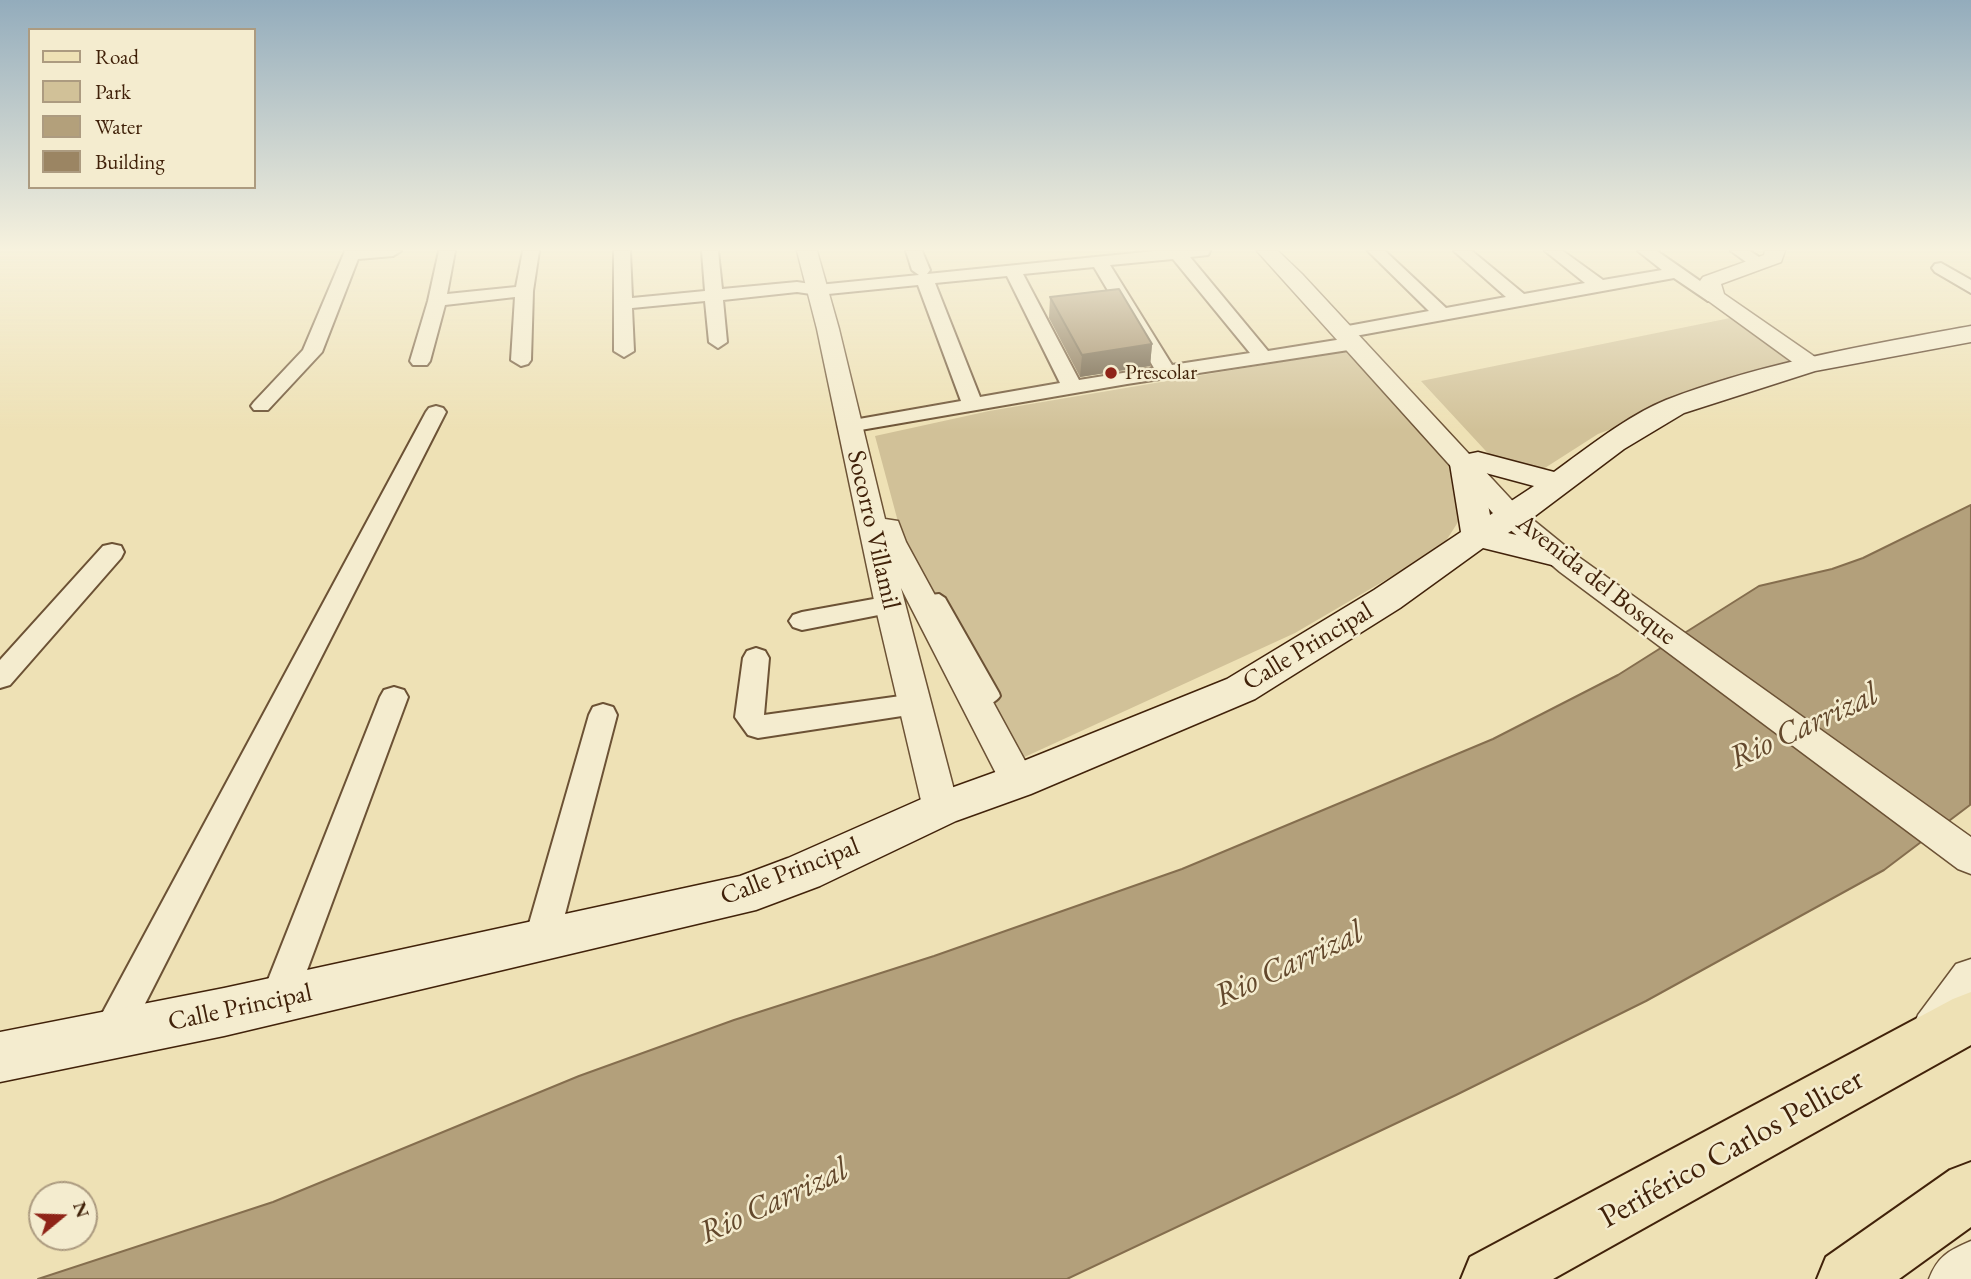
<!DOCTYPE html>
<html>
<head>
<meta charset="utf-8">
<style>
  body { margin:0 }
  #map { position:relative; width:1971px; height:1279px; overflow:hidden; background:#eee1b5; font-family:"EB Garamond",serif }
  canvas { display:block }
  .legend { position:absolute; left:28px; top:28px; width:228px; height:161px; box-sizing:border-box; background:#f4eccf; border:2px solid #ac9b80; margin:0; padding:9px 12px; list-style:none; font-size:21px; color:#41220a }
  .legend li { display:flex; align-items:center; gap:14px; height:35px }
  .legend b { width:35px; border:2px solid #ac9b80 }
  .north { position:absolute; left:28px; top:1181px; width:70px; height:70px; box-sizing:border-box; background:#f4eccf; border:2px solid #ac9b80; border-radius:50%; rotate:71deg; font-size:19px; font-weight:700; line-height:28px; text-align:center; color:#41220a }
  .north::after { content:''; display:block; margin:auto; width:24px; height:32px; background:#8f2418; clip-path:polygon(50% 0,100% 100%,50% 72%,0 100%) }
</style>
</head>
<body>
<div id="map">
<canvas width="1971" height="1279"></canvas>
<ul class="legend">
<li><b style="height:9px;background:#eee1b5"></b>Road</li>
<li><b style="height:19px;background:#d1c198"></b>Park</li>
<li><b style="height:19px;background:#b3a07b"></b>Water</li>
<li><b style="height:19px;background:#9b8563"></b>Building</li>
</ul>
<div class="north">N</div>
</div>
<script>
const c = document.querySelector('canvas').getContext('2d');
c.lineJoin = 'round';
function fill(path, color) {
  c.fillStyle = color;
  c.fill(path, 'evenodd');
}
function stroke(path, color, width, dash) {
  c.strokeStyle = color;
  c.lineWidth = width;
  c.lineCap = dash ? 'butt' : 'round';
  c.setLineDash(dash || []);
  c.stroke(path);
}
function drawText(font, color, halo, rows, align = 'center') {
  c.font = font + ' "EB Garamond",serif';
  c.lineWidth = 5;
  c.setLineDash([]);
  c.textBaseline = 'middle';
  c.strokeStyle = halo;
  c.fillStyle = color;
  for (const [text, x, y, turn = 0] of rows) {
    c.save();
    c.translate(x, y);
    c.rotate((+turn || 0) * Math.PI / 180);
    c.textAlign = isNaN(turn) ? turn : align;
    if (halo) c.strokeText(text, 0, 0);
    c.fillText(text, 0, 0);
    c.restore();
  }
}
fill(new Path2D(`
  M1730,318L1796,363L1679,403L1598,434L1537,473L1496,462L1421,381Z
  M1345,351L1445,455L1469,505L1442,547L1295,633L1018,760L901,533L875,436L989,411Z`), '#d1c198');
const water = new Path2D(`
  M1971,505L1970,805L1884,870L1646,1001L1456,1095L1067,1279H38L273,1202L579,1076L734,1020L934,956L1182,869L1493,739L1618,675L1759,586L1832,569L1863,558Z`);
fill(water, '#b3a07b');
stroke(water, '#856e4e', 2);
const service = new Path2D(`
  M939,594L945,598L999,693L1000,696C996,703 981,709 972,706L971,703L972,700L986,694L936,602L923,604L917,600L923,596Z`);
const minor = new Path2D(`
  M345,251H401L393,256L358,259L322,352L268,410H254L251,406L254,402L303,350Z
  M439,251H455L447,294L516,287L523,251H539L533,291L531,360L528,364L521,366L511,360L515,297L445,305L430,361L427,365H413L410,361L428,301Z
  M614,251H630L632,298L705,291L702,251H718L722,289L797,282L818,285L919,275L912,270L906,251H922L930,270L927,274L1155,251H1210L1208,255L1190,257L1268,351L1355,337L1365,343L1355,349L1127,384L849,432L842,430L838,426L842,422L961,401L918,285L818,295L797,292L723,300L727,342L718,348L709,342L705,301L632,308L634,351L624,357L614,351ZM1173,259L1250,353L1172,365L1110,265ZM1094,267L1154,368L1079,380L1023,274ZM1007,276L1060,383L980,397L935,283Z
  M1368,251H1385L1446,308L1506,297L1454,251H1472L1524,294L1585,283L1545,251H1563L1603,280L1662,270L1638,251H1657L1723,297L1720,301H1708L1674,278L1344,338L1337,336L1335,332L1337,328L1429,311Z
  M1731,251H1750L1768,263L1765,267H1753Z
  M1941,263L1971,280V293L1935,272L1932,268L1935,264Z
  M436,406L443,408L446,412L123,1047L110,1052L97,1047L92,1035L97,1023L426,412L429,408Z
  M112,544L121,546L124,552L121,558L10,685L0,688V660L103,546Z
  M890,596L899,599L903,605L899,611L802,630L793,627L789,621L793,615L802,612Z
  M756,648L765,651L769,658L764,715L915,694L925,697L929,704L925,711L915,714L758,738L748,735L735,717L743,658L747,651Z
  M394,687L404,690L408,697L296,1000L290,1012L278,1017L266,1012L260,1000L380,697L384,690Z
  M603,704L613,707L617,715L558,941L553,952L541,956L529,952L524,941L589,715L593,707Z`);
const tertiary = new Path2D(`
  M797,251H817L839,329L885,519L898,521L906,542L1036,781L1031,791L1018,795L1005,791L901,588L959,809L954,820L941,824L928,820L923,809L875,605L817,329Z
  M1257,251H1278L1302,274L1521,510L1580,558L1971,837V874L1958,869L1560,572L1501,522Z
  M1765,251H1785L1781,262L1721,284L1724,294L1818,359L1822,364L1818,369H1802L1703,297L1700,281L1703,277L1764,255Z
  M1971,959V1012L1948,1045L1933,1051L1918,1045L1912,1030L1918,1015L1956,964Z
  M1971,1241V1279H1929C1938,1256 1948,1251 1971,1241Z`);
const secondary = new Path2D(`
  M1971,326V342L1815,371L1684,413L1624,449L1535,516L1508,533L1572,548L1577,556L1572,564L1560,567L1483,548L1400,608L1255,699L1031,794L956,821L820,886L756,910L224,1036L0,1082V1032L224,988L740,876L788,858L926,797L1001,770L1227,679L1374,590L1461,532L1450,464L1454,457L1478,452L1554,472C1587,448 1627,416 1666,400C1764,362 1868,345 1971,326ZM1482,472L1534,486L1490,515Z`);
const primary = new Path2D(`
  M1971,992V1045L1553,1279H1461L1470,1257L1953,999Z
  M1971,1162V1227L1899,1279H1817L1826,1257L1950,1170Z`);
stroke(service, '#6c5235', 4);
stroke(minor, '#6c5235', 4);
stroke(tertiary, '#6c5235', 3);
stroke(secondary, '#41220a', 3);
stroke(primary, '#41220a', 4);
fill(service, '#f4eccf');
fill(minor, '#f4eccf');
fill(tertiary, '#f4eccf');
fill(secondary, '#f4eccf');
fill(primary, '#eee1b5');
fill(new Path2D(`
  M1050,297L1152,344L1150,366L1080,377L1049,318Z`), '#857255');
fill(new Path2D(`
  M1152,344L1150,366L1080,377L1082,355Z`), '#6c5d45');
const building = new Path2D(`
  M1119,289L1152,344L1082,355L1050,297Z`);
fill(building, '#9b8563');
stroke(building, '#6c5d45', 2);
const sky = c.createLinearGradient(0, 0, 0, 430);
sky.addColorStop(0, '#93acbc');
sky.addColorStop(0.58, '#f7f2de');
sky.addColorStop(1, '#f7f2de00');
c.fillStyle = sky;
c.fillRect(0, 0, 1971, 430);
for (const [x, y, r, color] of [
  [1111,373,7,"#8f2418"]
]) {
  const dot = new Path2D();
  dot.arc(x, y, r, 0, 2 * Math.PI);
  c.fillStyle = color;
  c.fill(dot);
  stroke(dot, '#f4eccf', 2.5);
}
drawText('21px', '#41220a', '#f4eccf', [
  ["Prescolar",1125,373]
], 'left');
drawText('26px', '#41220a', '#f4eccf', [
  ["Socorro Villamil",873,530,77],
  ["Avenida del Bosque",1596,580,38],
  ["Calle Principal",1308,647,-31],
  ["Calle Principal",790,872,-21],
  ["Calle Principal",240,1008,-12]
]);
drawText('32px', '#41220a', '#f4eccf', [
  ["Periférico Carlos Pellicer",1732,1149,-29]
]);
drawText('italic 33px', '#63482c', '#f4eccf', [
  ["Rio Carrizal",1804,727,-25],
  ["Rio Carrizal",1289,965,-25],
  ["Rio Carrizal",774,1202,-25]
]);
</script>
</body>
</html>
